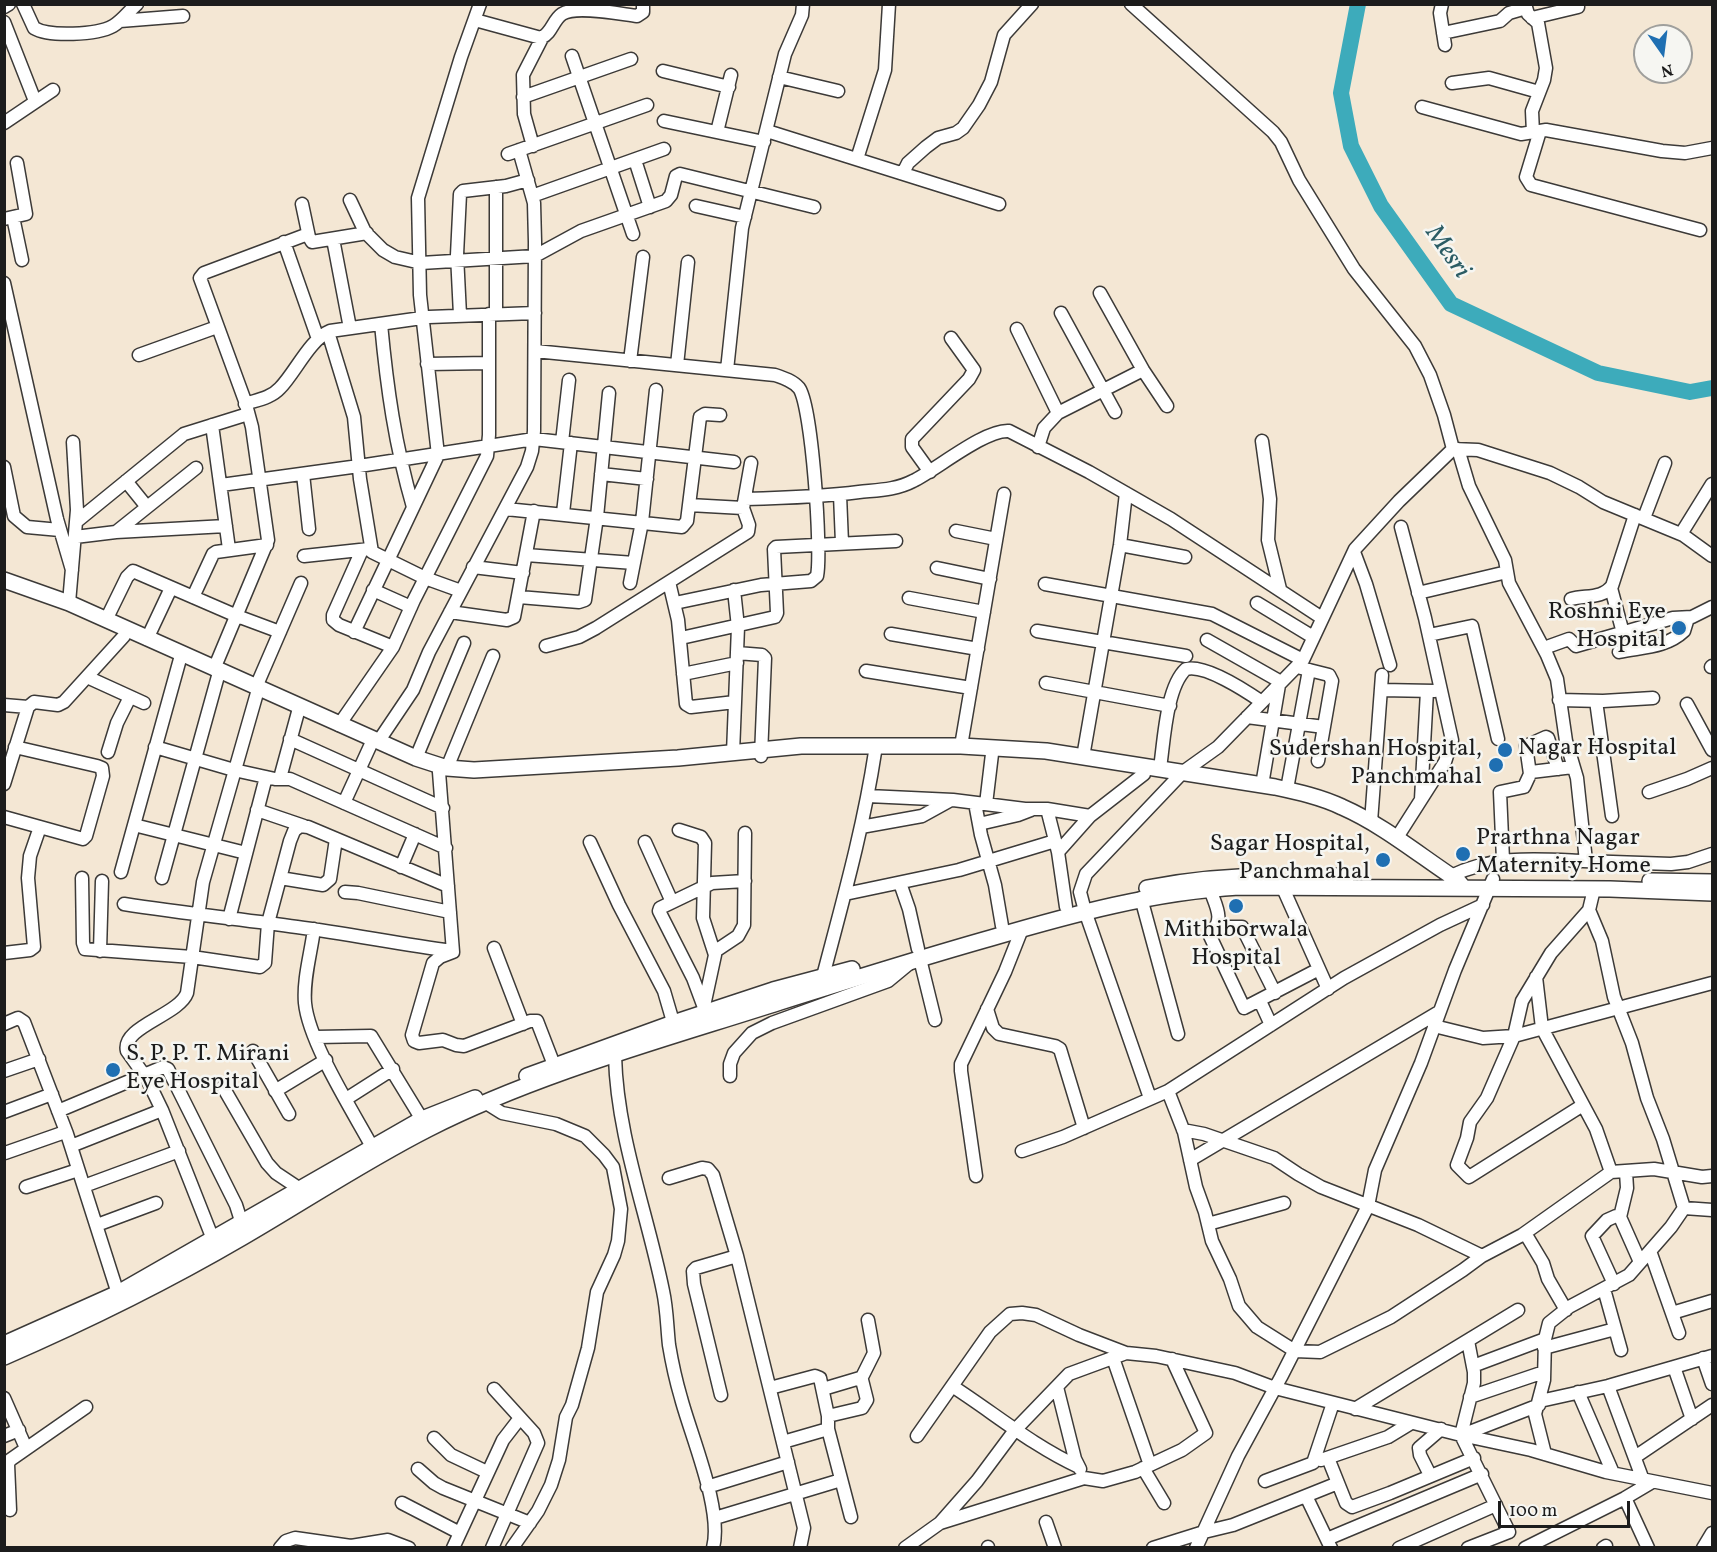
<!DOCTYPE html>
<html>
<head>
<meta charset="utf-8">
<style>
  body { margin:0 }
  #map { position:relative; width:1717px; height:1552px; overflow:hidden; background:#f4e7d4; font-family:Vollkorn,serif }
  canvas { display:block }
  .frame { position:absolute; inset:0; border:6px solid #1c1c1c; pointer-events:none }
  .north { position:absolute; left:1633px; top:24px; width:60px; height:60px; box-sizing:border-box; background:#f6f6f2; border:2px solid #9f9f9c; border-radius:50%; rotate:166deg; font-size:16px; font-weight:700; line-height:24px; text-align:center; color:#1c1c1c }
  .north::after { content:''; display:block; margin:auto; width:21px; height:27px; background:#1f6fb2; clip-path:polygon(50% 0,100% 100%,50% 72%,0 100%) }
  .scale { position:absolute; left:1498px; top:1501px; width:132px; height:27px; box-sizing:border-box; border:3px solid #1c1c1c; border-top:0; padding-left:8px; font-size:18px; line-height:21px; white-space:nowrap; color:#1c1c1c; -webkit-text-stroke:4px #f6f6f2; paint-order:stroke }
</style>
</head>
<body>
<div id="map">
<canvas width="1717" height="1552"></canvas>
<div class="frame"></div>
<div class="north">N</div>
<div class="scale">100 m</div>
</div>
<script>
const c = document.querySelector('canvas').getContext('2d');
c.lineJoin = 'round';
function stroke(path, color, width, dash) {
  c.strokeStyle = color;
  c.lineWidth = width;
  c.lineCap = dash ? 'butt' : 'round';
  c.setLineDash(dash || []);
  c.stroke(path);
}
function drawText(font, color, halo, rows, align = 'center') {
  c.font = font + ' Vollkorn,serif';
  c.lineWidth = 5;
  c.setLineDash([]);
  c.textBaseline = 'middle';
  c.strokeStyle = halo;
  c.fillStyle = color;
  for (const [text, x, y, turn = 0] of rows) {
    c.save();
    c.translate(x, y);
    c.rotate((+turn || 0) * Math.PI / 180);
    c.textAlign = isNaN(turn) ? turn : align;
    if (halo) c.strokeText(text, 0, 0);
    c.fillText(text, 0, 0);
    c.restore();
  }
}
stroke(new Path2D(`
  M1358,4L1341,93L1351,146L1381,206L1451,304L1598,373L1690,392L1712,388`), '#3dabbb', 16);
const minor = new Path2D(`
  M23,4L34,28C49,37 97,35 113,26C122,21 129,11 137,4
  M1131,4L1273,132L1281,142L1299,180L1354,269L1415,346L1430,375L1444,415L1453,449
  M1442,4L1440,13L1445,45
  M1525,4L1528,14L1538,23L1546,68L1544,80L1532,111L1533,133
  M4,7L9,4
  M1532,18L1578,7
  M475,20L541,38C552,33 553,20 562,14C576,5 620,14 637,16L643,12V4
  M120,21L183,16
  M4,22L35,101
  M1443,33L1500,21L1509,13L1526,8
  M572,56L633,234
  M663,71L729,87
  M779,77L838,91
  M1452,83L1489,78L1539,92
  M523,97L631,59
  M1422,107L1521,134L1546,130L1662,151L1685,153L1712,148
  M664,121L764,142
  M4,123L53,90
  M767,131L999,204
  M1540,131L1526,177L1531,185L1700,230
  M717,132L731,75
  M533,146L524,114L523,75L542,38
  M508,154L647,105
  M857,159L885,70L889,4
  M635,160L650,207
  M903,173L908,163L926,147L938,138L956,133L963,128L979,105L991,82L1004,35L1032,4
  M496,187V314
  M532,196L664,149
  M350,200L365,232L383,250L395,257L421,263L535,256L581,231L666,201L671,195L676,176L680,174L814,207
  M302,204L309,237L312,242L367,233
  M696,206L745,217
  M13,217L22,260
  M4,219L26,214L17,163
  M333,239L350,328
  M284,242L318,339
  M4,283L57,519L72,570
  M1100,293L1143,370L1167,406
  M1061,313L1115,412
  M460,315L457,255L460,194L463,191L506,186L528,180
  M381,324C387,388 395,445 413,507
  M1017,329L1058,413
  M328,332L354,417L360,479L372,552L425,578L461,591
  M535,351L775,375C784,378 793,381 799,388C812,406 822,552 817,576L811,581L761,585L675,603
  M139,355L217,327
  M630,361L643,257
  M427,364L489,363
  M677,365L688,262
  M727,370L742,228L785,54L802,15L803,4
  M245,404C257,400 271,398 280,388C295,373 310,339 330,331L429,317L535,313
  M212,425L229,549
  M1262,441L1270,499L1268,540L1280,589
  M562,442L569,380
  M1038,447L1044,428L1058,413L1143,370
  M1458,449L1469,486L1505,560L1509,583L1547,655L1557,679L1566,741L1577,778L1586,861
  M4,467L14,516L27,527L60,530
  M930,472L912,447V439L969,379L974,370L951,338
  M303,474L309,529
  M601,474L647,479
  M126,481L147,507
  M221,485L359,466L534,439L734,462
  M840,495L842,543
  M745,499C783,498 821,497 859,492C877,490 896,490 913,481C936,470 985,429 1009,431L1089,472L1171,519L1322,618
  M689,505L743,508
  M506,509L682,527L687,521L700,417L705,414L720,415
  M563,513L571,443
  M1644,518L1665,463
  M76,522L184,434L248,414
  M956,531L996,539
  M116,532L196,468
  M1681,534L1712,484
  M75,537L116,532L226,526
  M1120,545L1185,557
  M362,550L333,615V620L339,625L393,647
  M1354,552L1366,584L1390,665
  M526,555L634,563
  M304,556L369,549
  M473,567L523,573
  M937,568L990,579
  M669,582L678,620L686,704L691,707L735,702
  M630,583L642,522L656,390
  M1045,584L1212,614L1303,660
  M1611,588L1623,633
  M373,590L411,607
  M1418,593L1507,572
  M193,597L213,554L216,552L267,545
  M519,597L579,602L585,600L597,517L609,393
  M909,598L984,612
  M1571,599C1586,595 1602,599 1612,586L1635,515
  M69,603L77,510L73,442
  M1257,603L1313,637
  M450,612L507,620L514,617L534,511
  M106,620L127,577L133,571L237,616L280,632
  M1037,631L1186,656
  M354,632L438,455L420,295L418,198L461,57L480,4
  M891,634L978,649
  M1429,635L1472,626L1498,739
  M681,638L775,617L777,613L774,549L776,547L896,541
  M147,639L171,588
  M1207,640L1281,682
  M546,646L579,637L596,628L748,532L749,525L743,508L751,463
  M1544,648L1569,639L1576,646L1673,618L1692,617L1712,607
  M1619,652C1642,647 1666,648 1684,631L1688,618
  M737,653L762,655L765,658L761,756
  M1297,667L1329,675L1332,681L1318,761
  M1711,667L1712,666
  M214,669L268,540L252,427L245,401L200,278L204,273L308,234
  M866,671L971,688
  M683,674L737,663
  M87,677L144,703
  M1046,683L1170,706
  M256,687L301,583
  M1381,690L1435,691
  M1559,700L1603,701L1653,698
  M1596,701L1612,816
  M1687,704L1712,750
  M4,705L28,707
  M1247,717L1324,727
  M339,725L393,647L414,600L487,456L489,435V314
  M290,739L443,808
  M378,742L413,690L429,652L527,467L532,451L534,431L535,242L534,203L519,150
  M961,746L1004,494
  M155,747L234,770L275,779H290L446,848
  M108,752L117,723L130,697
  M733,753L738,627L734,590
  M1083,757L1120,545L1126,493
  M416,758L464,643
  M447,768L493,656
  M1160,768C1164,742 1166,687 1186,669C1205,664 1246,691 1262,702
  M439,772L453,952L440,957L433,963L412,1035L414,1041L419,1043L443,1040L456,1045L464,1046L530,1021H537L554,1065
  M1530,774L1526,746L1546,737L1548,738L1558,769
  M280,778L298,712
  M4,784L28,707L34,702L58,705L64,702L124,636
  M1262,785L1279,685
  M1287,789L1309,670
  M1649,792L1687,779L1712,768
  M868,796L953,800L1025,809H1047L1090,816
  M1421,799L1427,691
  M344,803L371,744
  M975,803L981,835L995,885L1002,926
  M986,804L992,754
  M1047,809L1058,852L1066,907
  M257,810L304,826
  M4,817L83,839L86,836L103,776L102,768L97,766L15,747
  M1371,822L1382,675
  M979,824L1018,815L1031,810
  M134,825L246,853
  M861,827L922,816L951,800
  M679,830L701,837L705,843L703,918L715,955L704,1006
  M1396,839L1445,762L1452,740L1425,618L1401,527
  M590,842L619,905L664,991L676,1032
  M645,842L672,902
  M1058,852L1090,816L1144,774
  M1503,860L1500,792L1524,787L1531,772L1573,767
  M401,867L415,834
  M121,872L180,659
  M1451,876C1494,855 1536,859 1583,861C1612,862 1641,863 1671,864L1688,862L1712,854
  M82,878L83,943L85,949L192,957L260,967L265,963L268,923L290,841L294,831L300,826L308,827L448,886
  M162,878L218,676
  M280,878L323,885L330,879L336,839
  M900,883L909,909L918,949
  M1282,886L1328,989
  M1210,889C1215,905 1226,920 1210,933V936L1244,1008L1319,969
  M345,892L358,893L450,912
  M845,894L959,870L1055,841
  M1141,898L1178,1034
  M124,904C181,913 239,919 297,927C349,934 400,944 452,951
  M229,919L266,777
  M1217,927H1242L1275,993
  M314,929C311,953 303,979 305,1003C309,1044 356,1116 376,1154
  M494,948L523,1024
  M100,951L102,881
  M714,952L738,936L744,925L745,833
  M4,953L30,950L34,947L28,878L30,856L40,827
  M920,959L935,1020
  M1536,977L1542,1028L1596,1129L1611,1172
  M821,984C841,907 863,831 875,752
  M1260,1001L1271,1025
  M987,1009L993,1028L999,1034L1055,1046L1060,1049L1084,1128
  M709,1021L693,978L659,911L660,908L712,883L745,881
  M4,1024L18,1018L24,1022L67,1134L120,1300
  M1434,1026L1483,1038L1514,1036L1712,983
  M316,1037L371,1036L426,1126
  M253,1051L289,1114
  M615,1056C617,1136 647,1212 663,1291C667,1309 667,1327 669,1345C672,1363 676,1381 681,1398C691,1436 723,1510 713,1548
  M4,1071L39,1059
  M730,1076V1064L734,1053L752,1033L772,1023L888,981L911,962
  M223,1087L267,1163L276,1173L300,1189
  M275,1091L326,1060
  M1168,1091L1184,1132L1196,1187L1205,1212L1212,1241L1230,1279L1239,1306L1257,1327L1295,1351L1320,1352L1391,1317L1463,1270L1482,1256L1522,1235L1611,1172L1654,1169L1702,1177L1712,1176
  M1150,1098L1085,911L1080,892L1086,874L1183,772L1218,747L1303,660L1355,549L1399,501L1453,449L1478,450L1550,473L1579,487L1603,502L1683,535L1712,556
  M346,1099L393,1069
  M486,1103L502,1113L556,1124L585,1136L604,1155L613,1167L621,1209L618,1241L614,1255L597,1292L588,1348L572,1405L566,1417L559,1460L551,1485L538,1511L512,1548
  M1583,1105L1469,1177L1457,1165L1467,1138L1470,1122L1487,1098L1514,1036L1522,1001L1551,953L1589,910L1594,889
  M58,1111L163,1067L168,1069L236,1205L242,1224
  M4,1112L52,1094
  M1183,1130L1204,1134L1274,1158L1298,1174L1321,1187L1418,1225L1482,1256
  M71,1146L162,1110
  M1022,1151L1063,1137L1168,1091L1344,978L1440,925L1483,905
  M5,1153L65,1132
  M1190,1160L1439,1012
  M976,1176L961,1071V1064L1005,972L1022,929
  M669,1178L702,1168L708,1169L713,1175L737,1256L804,1528L800,1548
  M84,1186L179,1151
  M26,1187L78,1170
  M1684,1208L1712,1210
  M1620,1217L1627,1188L1626,1172
  M1208,1224L1284,1203
  M97,1225L156,1203
  M1525,1233L1543,1263L1548,1279L1566,1310
  M216,1247L162,1110L147,1079L127,1051C121,1027 179,1015 187,993L203,882L257,693
  M1650,1251L1679,1333
  M1614,1284L1592,1236L1607,1220L1616,1216L1620,1217L1640,1262
  M1604,1289L1621,1350
  M1672,1313L1712,1301
  M1468,1341L1474,1372V1383L1461,1435L1509,1532L1468,1548
  M1544,1348L1615,1329
  M1113,1358L1150,1465
  M1703,1358L1712,1384
  M1473,1366L1545,1339
  M1674,1367L1692,1419
  M861,1379L874,1353L868,1320
  M952,1386C994,1413 1033,1446 1079,1467
  M1608,1386L1643,1480
  M1057,1387L1075,1459L1080,1469
  M770,1388L815,1376L820,1378L828,1416V1429L851,1517
  M823,1389L860,1378L862,1380L867,1400L862,1408L828,1416
  M1578,1392L1613,1473
  M721,1395L694,1284L693,1271L696,1268L737,1256
  M1470,1397L1544,1372
  M4,1398L26,1448
  M1540,1401L1608,1386L1712,1356
  M1355,1409L1518,1310
  M1462,1435L1539,1405
  M4,1436L19,1430
  M917,1436L990,1332L1010,1314L1022,1313L1036,1315L1079,1335L1126,1353L1156,1356L1235,1373L1275,1388L1461,1435L1531,1450L1606,1472L1712,1493
  M434,1438L451,1455L487,1472
  M783,1442L828,1429
  M1545,1454L1535,1414L1544,1380L1545,1339L1549,1323L1569,1307L1629,1275L1671,1227L1684,1208L1663,1139L1647,1098L1632,1043L1614,997L1602,941L1589,910
  M1635,1457L1712,1405
  M1328,1458L1346,1503L1352,1507L1390,1493L1474,1458
  M1321,1460L1388,1437L1411,1423
  M1143,1468L1164,1503
  M418,1469L434,1483L443,1488L530,1523
  M1430,1475L1420,1455L1419,1448L1441,1429
  M1265,1481L1313,1463L1333,1403
  M707,1487L788,1462
  M1306,1496L1331,1548
  M1625,1498L1648,1548
  M402,1503L460,1533
  M10,1510L8,1464L10,1460L86,1407
  M715,1518L841,1480
  M1046,1522L1055,1548
  M940,1523L1084,1478L1103,1481L1135,1472L1182,1450L1206,1433L1172,1359
  M1327,1539L1482,1474
  M988,1547V1548
  M280,1548L286,1541L295,1538L351,1546L388,1540L409,1548
  M453,1548L503,1440L520,1418
  M492,1548L538,1443L534,1433L494,1389
  M905,1548L940,1523L977,1481L1015,1430L1069,1374L1126,1353
  M1153,1548L1204,1532L1233,1525L1338,1483
  M1196,1548L1238,1456L1281,1377L1368,1206L1375,1170L1421,1063L1455,970L1493,879
  M1399,1548L1496,1505
  M1525,1548L1625,1498L1652,1482
  M1603,1548L1606,1546
  M1703,1548L1712,1533`);
const major = new Path2D(`
  M4,580L69,603L416,758L447,768L474,770L678,758L801,746H961L1046,751L1275,787C1298,792 1321,797 1342,807C1383,825 1419,855 1457,880L1463,887
  M1299,876H1347
  M1650,881L1712,882
  M1147,888C1189,880 1231,876 1275,876
  M527,1076L673,1023L773,990L852,969
  M4,1344L118,1293L422,1119L475,1098
  M4,1357C87,1321 166,1282 243,1237C305,1201 365,1161 428,1129C536,1074 665,1039 780,1002C850,980 920,958 991,938C1073,914 1154,892 1239,887L1610,889L1712,893`);
stroke(minor, '#3c3a38', 15);
stroke(major, '#3c3a38', 18);
stroke(minor, '#fff', 12);
stroke(major, '#fff', 15);
for (const [x, y, r, color] of [
  [1679,628,8,"#1f6fb2"],
  [1505,750,8,"#1f6fb2"],
  [1496,765,8,"#1f6fb2"],
  [1463,854,8,"#1f6fb2"],
  [1383,860,8,"#1f6fb2"],
  [1236,906,8,"#1f6fb2"],
  [113,1070,8,"#1f6fb2"]
]) {
  const dot = new Path2D();
  dot.arc(x, y, r, 0, 2 * Math.PI);
  c.fillStyle = color;
  c.fill(dot);
  stroke(dot, '#f6f6f2', 2);
}
drawText('24px', '#1c1c1c', '#f6f6f2', [
  ["Roshni Eye",1666,614],
  ["Hospital",1666,642],
  ["Nagar Hospital",1518,750,"left"],
  ["Sudershan Hospital,",1482,751],
  ["Panchmahal",1482,779],
  ["Prarthna Nagar",1476,840,"left"],
  ["Maternity Home",1476,868,"left"],
  ["Sagar Hospital,",1370,846],
  ["Panchmahal",1370,874],
  ["Mithiborwala",1236,932,"center"],
  ["Hospital",1236,960,"center"],
  ["S. P. P. T. Mirani",126,1056,"left"],
  ["Eye Hospital",126,1084,"left"]
], 'right');
drawText('italic 26px', '#2b5c64', '#f6f6f2', [
  ["Mesri",1446,253,55]
]);
</script>
</body>
</html>
